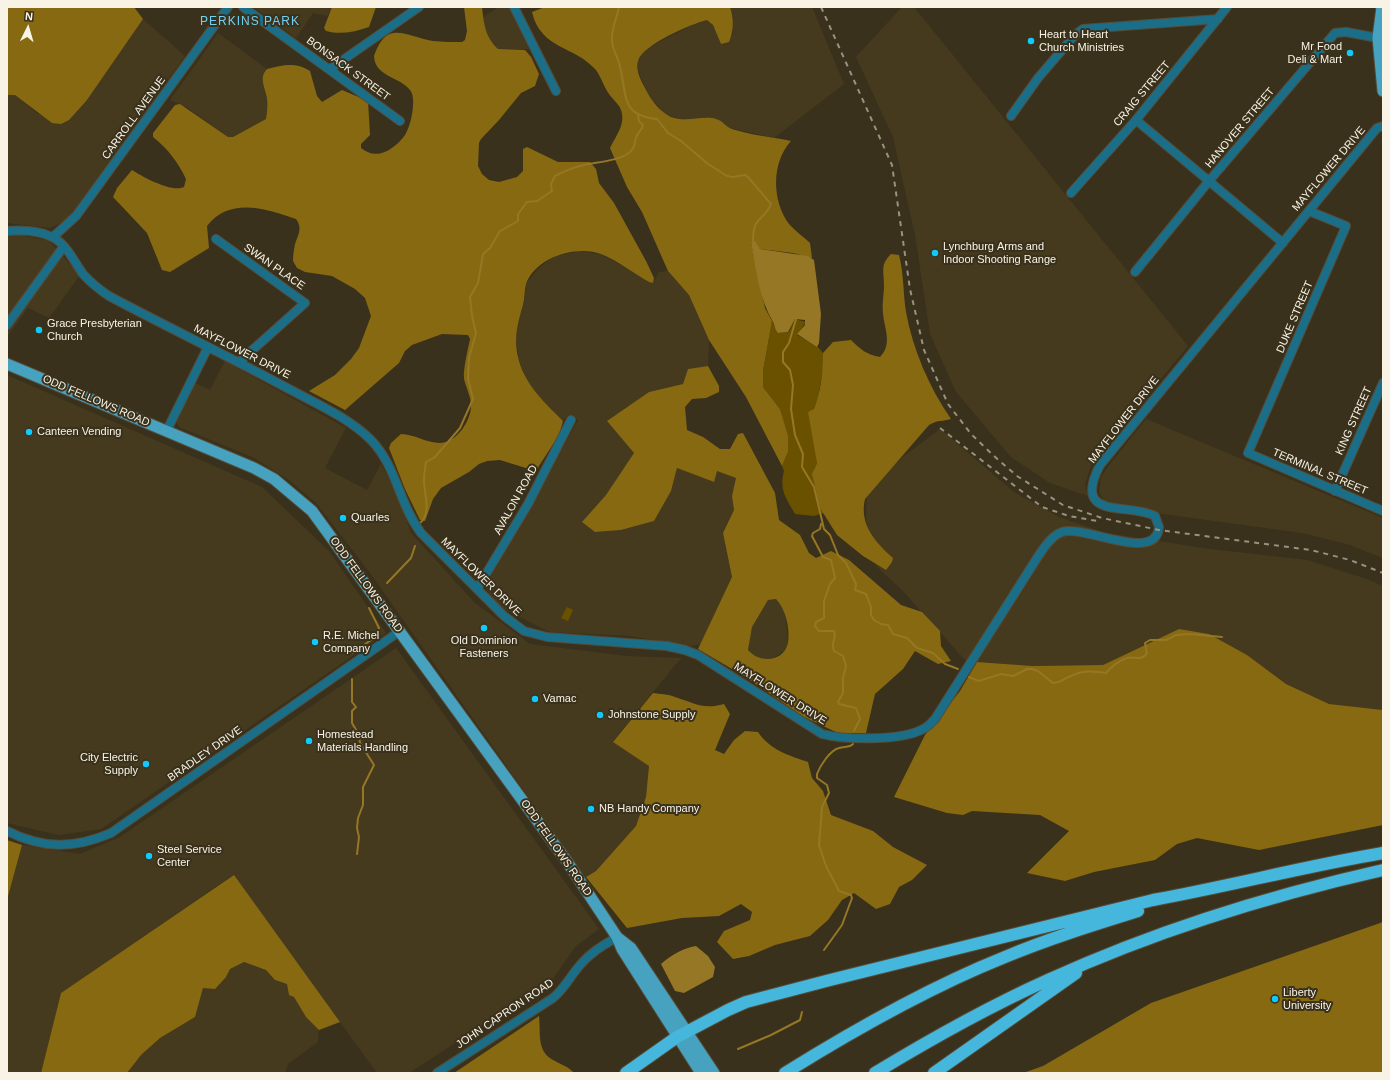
<!DOCTYPE html>
<html>
<head>
<meta charset="utf-8">
<style>
  body { margin:0 }
  #map { position:relative; width:1390px; height:1080px; overflow:hidden; background:#3a311c; font-family:Arial,sans-serif }
  canvas { display:block }
  .frame { position:absolute; inset:0; border:8px solid #f8f3e5; pointer-events:none }
  .north { position:absolute; left:8px; top:8px; width:40px; height:40px; -webkit-text-stroke:3px #3a311c; paint-order:stroke; rotate:5deg; font-size:11px; font-weight:700; line-height:16px; text-align:center; color:#f8f3e5 }
  .north::after { content:''; display:block; margin:auto; width:14px; height:18px; background:#f8f3e5; clip-path:polygon(50% 0,100% 100%,50% 72%,0 100%) }
</style>
</head>
<body>
<div id="map">
<canvas width="1390" height="1080"></canvas>
<div class="frame"></div>
<div class="north">N</div>
</div>
<script>
const c = document.querySelector('canvas').getContext('2d');
c.lineJoin = 'round';
function fill(path, color) {
  c.fillStyle = color;
  c.fill(path, 'evenodd');
}
function stroke(path, color, width, dash) {
  c.strokeStyle = color;
  c.lineWidth = width;
  c.lineCap = dash ? 'butt' : 'round';
  c.setLineDash(dash || []);
  c.stroke(path);
}
function drawText(font, color, halo, rows, align = 'center') {
  c.font = font + ' Arial,sans-serif';
  c.lineWidth = 4;
  c.setLineDash([]);
  c.textBaseline = 'middle';
  c.strokeStyle = halo;
  c.fillStyle = color;
  for (const [text, x, y, turn = 0] of rows) {
    c.save();
    c.translate(x, y);
    c.rotate((+turn || 0) * Math.PI / 180);
    c.textAlign = isNaN(turn) ? turn : align;
    if (halo) c.strokeText(text, 0, 0);
    c.fillText(text, 0, 0);
    c.restore();
  }
}
fill(new Path2D(`
  M253,7H332L327,16L313,13L296,38Z
  M499,7H509L529,49H498L489,41L484,28L483,17Z
  M730,7H812L844,84L774,138L730,128L716,119H681L664,114L648,94L641,78L638,70V61L642,53L657,43L690,26L707,20L713,25L721,44L733,34V17Z
  M902,7H914L1188,346L1092,463L1085,484L1088,496L1050,483L1011,457L956,392L930,334L915,235L893,137L856,57Z
  M143,19L185,56L67,220L50,228L7,223V95H15L38,114L87,100Z
  M218,33L267,69L265,70L263,83L268,105L266,119L233,137H228L188,108L170,100Z
  M11,234L48,240L80,275L49,318L28,308L7,337V235Z
  M579,251L601,254L653,283L659,272L668,271L689,295L709,340L708,366L688,369L683,384L649,392L607,421L634,453L606,495L582,522L596,532L621,530L654,521L671,491L677,468L713,482L717,471L737,478L732,496L734,510L723,533L732,577L701,644L690,646L630,636L549,632L497,605L485,587L578,420L568,415L563,421L540,398L526,379L519,361L516,338L517,321L524,304L526,284L538,269L552,257Z
  M225,361L346,428L325,468L367,490L381,464L399,498L411,533L475,603L530,644L626,656L681,658L613,741L649,766L646,797L636,826L596,871L585,877L370,573L317,504L288,479L252,457L179,427L176,421L195,383L210,390Z
  M7,375L262,487L329,551L386,633L101,829L59,835L7,823Z
  M1146,419L1383,518V558L1350,545L1302,533L1148,512L1105,504L1099,492L1101,477L1110,464Z
  M940,429L1014,492L1059,517L1106,533L1210,549L1307,560L1367,579L1383,586V710L1329,704L1286,684L1247,655L1209,634L1179,629L1103,665L1033,666L966,661L901,589L876,566L866,519L867,489L904,456Z
  M776,599L783,606L786,620L788,643L784,651L777,656L768,660L761,659L753,656L748,650L752,627L768,600Z
  M396,648L599,929L576,946L552,980L409,1073H377L233,875L61,993L41,1073H7V900L22,845L80,854L120,837Z
  M244,962L266,970L275,980L288,984L289,995L294,997L306,1017L319,1030L318,1042L288,1064L285,1073H127L141,1055L160,1038L195,1017L203,988L226,977L230,969Z`), '#463a1e');
fill(new Path2D(`
  M795,319L806,322L797,335L817,346L823,353V369L818,398L814,409L817,463L814,469L820,508L824,513L814,516L795,514C786,498 779,490 784,471L782,466L788,452L780,409L763,387V371L772,321L778,333L789,332Z
  M567,607L573,610L568,621L561,618Z`), '#6a5100');
fill(new Path2D(`
  M7,7H134L143,19L87,100L69,120L61,124L52,123L15,95H7Z
  M332,7H376L369,27C355,32 340,35 326,31L324,28Z
  M464,7H482C484,24 485,37 498,49L525,50L531,57L539,74L535,86L521,93L499,120L481,139L479,143L478,166L482,174L489,180L499,182L517,177L523,171V149L527,147L558,162H590L596,169L599,183L614,203L646,261L654,278L653,283L649,282C633,273 618,261 601,254C576,245 536,257 526,284C524,291 525,298 523,305C517,325 513,340 519,361C526,386 546,404 563,421L559,435L537,469H529L500,460L487,461L479,464L469,472L441,488L433,499L425,521L420,520L405,489L389,448L391,443L401,434C414,434 426,443 440,443C456,443 471,421 471,406C471,396 466,388 464,379C463,369 468,349 470,339L468,335L442,334L412,345L405,351L399,363L345,410L309,391L335,375L351,359L359,348L371,316L365,298L355,289L332,276L305,272L297,268L293,261C293,255 294,249 295,244C298,235 303,228 296,219C267,209 230,196 207,226L209,248L170,272L162,270L147,233L113,197L117,188L132,170C143,177 172,193 184,187L186,179C178,162 168,149 153,137V133L175,105L180,104L228,137H233L266,119C267,112 268,106 267,99C266,89 258,78 267,69C283,65 296,62 310,71L317,96L322,102L342,90L368,101L370,135L361,144V148C369,154 376,156 387,151C393,148 401,141 405,135C411,126 417,98 410,90C399,76 375,77 374,56C387,19 405,36 433,41C442,42 452,42 462,42L465,40L467,31Z
  M545,7H730C734,19 734,30 729,42L721,44L713,25L707,20C691,24 642,45 638,61C635,71 642,82 646,90C651,100 660,112 671,117C687,123 703,115 716,119C722,120 726,127 732,129C750,135 772,137 791,141C771,163 772,201 789,224C795,231 804,237 810,243L812,258L793,253L760,249L751,242L765,308L772,321L763,371V387L780,409L788,436V452L782,466L746,397L709,340L689,295L668,271L642,212L627,187L610,148C617,134 628,121 619,106C616,102 612,98 609,94C604,87 601,77 596,70C574,45 541,50 532,12Z
  M891,254L899,255C904,274 903,293 906,312C913,350 929,387 951,419C942,422 939,419 929,425L865,499C859,524 875,542 893,558L892,562L886,570L863,556L837,535L820,508L812,474L817,463L808,412L814,409C821,391 823,372 823,353L833,342L851,340C860,349 867,355 880,357C893,344 884,328 883,313C882,303 884,294 884,285C884,270 880,265 891,254Z
  M708,366L719,386V392L706,398L692,399L685,407L687,430L703,437L720,449H730L738,434L743,433L775,493L779,520L800,535L809,553L816,558L831,551L849,560L901,605L922,612L940,631L941,646L951,661L938,664L915,651L903,669L875,694L866,733H838L804,717L744,676L698,649L732,577L723,533L734,510L732,496L736,478L717,471L714,482L677,468L671,491L654,521L621,530L595,532L582,522L606,495L634,453L607,421L649,392L683,384L688,369ZM776,599C786,609 790,629 788,643C783,663 759,663 748,650L752,627L768,600Z
  M1179,629L1209,634L1247,655L1286,684L1329,704L1383,710V825L1259,850L1197,838L1177,844L1155,860L1094,872L1065,881L1027,873L1069,831L1040,815L972,811L963,815L947,813L894,797L925,735L960,691L977,662L1033,666L1103,665Z
  M653,693C660,694 668,694 675,697C694,703 703,710 724,704L730,714L715,750L724,754L734,740L745,731L758,732C770,750 788,755 808,762L812,778L823,791L831,815L873,831L893,847L927,865L912,880L899,887L890,904L876,909L854,893L842,900L828,920L810,936L775,945L749,956L733,959L717,942L724,931L750,920L752,912L741,904L719,916L682,918L627,928L586,877L596,871L636,826L646,797L649,766L613,742Z
  M7,840L22,845L7,900Z
  M234,875L340,1022L319,1030L306,1017L294,997L289,995L287,984L275,980L266,970L244,962L230,969L226,977L215,989L203,988L195,1017L160,1038L141,1055L127,1073H41L61,993Z
  M1383,922V1073H1023L1043,1066L1151,1003Z
  M539,1016C541,1035 536,1052 555,1061C562,1065 569,1067 574,1073H454Z`), '#876912');
fill(new Path2D(`
  M755,241L760,249L808,256L814,260L821,314L819,343L817,347L797,334L805,325V320L795,319L788,332L778,333C775,330 775,326 773,322C759,298 756,269 751,242Z
  M696,946L708,956L715,967L713,977L684,993L675,991L661,964C671,955 683,948 696,946Z`), '#957725');
stroke(new Path2D(`
  M619,7C617,18 611,29 612,40C612,49 617,55 619,63C628,93 618,115 657,119L668,133L681,141L708,164L727,176L733,177L745,175L748,177L771,204C764,222 753,214 753,241
  M796,319L789,343L783,352V362L790,370L793,385L791,409L795,435L803,454L802,467L814,487L824,529L830,535L838,555L846,563L856,584L855,590L866,594L871,607V615L874,620L881,624L888,625L893,634L907,638L917,648L933,653L945,664L958,669
  M420,523C432,513 424,494 424,481C424,474 425,468 426,462L435,457L460,428L473,399L468,379L469,358L476,333L472,316L470,297L478,283L483,254L490,248L500,231L518,221V214L527,202L537,201L552,191L551,184L555,176C563,172 574,167 584,165C596,162 620,161 630,152C636,147 634,143 636,138C637,133 642,131 643,125L639,121L638,115
  M821,524L820,529L813,533L812,536L823,557L831,560L835,578L830,584L824,601V618L816,622L815,626L819,631H834C837,638 830,644 834,651L843,656L846,666L843,678V693L838,702L839,704L856,708L860,719L854,731
  M387,583L411,558L415,546
  M353,653L375,637L379,628L369,608
  M969,677L979,681L1001,674L1013,676L1027,669H1032L1038,671L1053,683C1061,683 1064,678 1071,676C1083,670 1093,671 1106,673C1112,666 1118,661 1127,658C1134,656 1141,662 1147,653L1145,643L1150,640H1166L1176,635L1190,634L1222,637
  M352,679V702L356,707L352,711V723L359,735L360,743L374,765L363,787V805L358,818L357,828L359,837L357,854
  M824,950L842,925L852,898L851,895L839,891L826,866L819,845L822,807L829,793L827,785L817,778V774C820,766 830,750 839,748C844,746 849,748 853,744
  M738,1049L771,1035L800,1020L802,1012`), '#957725', 2);
const minor = new Path2D(`
  M243,7L400,121
  M514,7L556,91
  M330,69L419,7
  M1011,116L1038,78L1075,35L1083,29L1218,19
  M1136,120L1283,243
  M1071,193L1136,120L1227,7
  M1309,211L1346,226L1248,453L1383,511
  M7,231C22,230 38,230 52,237C67,244 74,262 83,274C91,283 100,290 109,296C169,328 230,357 289,389C317,404 349,418 371,440C397,467 399,504 421,533L504,616L524,631L547,637L667,646L685,650L698,655L822,734C845,740 902,741 923,729C928,727 931,723 935,719L1037,558C1043,549 1051,536 1062,532C1083,524 1156,564 1159,527L1155,516C1128,502 1071,521 1100,465L1377,128L1383,126
  M53,237L76,216L228,7
  M216,239L305,303L239,362
  M1135,272L1209,181L1335,33L1346,32L1378,38
  M7,325L64,246
  M167,430L208,347
  M1335,491L1383,383
  M477,589L528,504L571,420
  M7,831C43,849 74,849 111,833L400,631
  M437,1073L553,998C565,988 571,975 581,964C591,952 604,945 617,937`);
const major = new Path2D(`
  M1382,7L1378,38L1383,91
  M7,364L254,468L274,479L312,511L568,863L617,937L622,949L701,1073
  M617,937L631,948L714,1073`);
const highway = new Path2D(`
  M626,1073L677,1037L728,1010L746,1002L830,980L1153,900C1230,886 1306,866 1383,853
  M785,1073C854,1030 930,987 1005,957C1048,939 1093,925 1138,911
  M875,1073C931,1039 988,1007 1048,980C1155,931 1268,896 1383,870
  M934,1073L1076,973`);
stroke(minor, '#554c38', 10);
stroke(major, '#554c38', 13);
stroke(highway, '#554c38', 14);
stroke(minor, '#1b6e88', 8);
stroke(major, '#47a2c0', 11);
stroke(highway, '#45b7dc', 12);
stroke(new Path2D(`
  M821,7L892,165L910,289L924,350L948,404L971,434L994,456L1017,476L1063,505L1102,518L1159,530L1311,550L1350,560L1383,573
  M940,428L1042,507L1069,516L1097,521`), '#999281', 2, [5, 5]);
for (const [x, y, r, color] of [
  [1031,41,4,"#0fcafa"],
  [1350,53,4,"#0fcafa"],
  [935,253,4,"#0fcafa"],
  [39,330,4,"#0fcafa"],
  [29,432,4,"#0fcafa"],
  [343,518,4,"#0fcafa"],
  [484,628,4,"#0fcafa"],
  [315,642,4,"#0fcafa"],
  [535,699,4,"#0fcafa"],
  [600,715,4,"#0fcafa"],
  [309,741,4,"#0fcafa"],
  [146,764,4,"#0fcafa"],
  [591,809,4,"#0fcafa"],
  [149,856,4,"#0fcafa"],
  [1275,999,4,"#0fcafa"]
]) {
  const dot = new Path2D();
  dot.arc(x, y, r, 0, 2 * Math.PI);
  c.fillStyle = color;
  c.fill(dot);
  stroke(dot, '#3a311c', 1.5);
}
drawText('11px', '#f8f3e5', '#3a311c', [
  ["Heart to Heart",1039,35],
  ["Church Ministries",1039,48],
  ["Mr Food",1342,47,"right"],
  ["Deli & Mart",1342,60,"right"],
  ["Lynchburg Arms and",943,247],
  ["Indoor Shooting Range",943,260],
  ["Grace Presbyterian",47,324],
  ["Church",47,337],
  ["Canteen Vending",37,432],
  ["Quarles",351,518],
  ["R.E. Michel",323,636],
  ["Company",323,649],
  ["Old Dominion",484,641,"center"],
  ["Fasteners",484,654,"center"],
  ["Vamac",543,699],
  ["Johnstone Supply",608,715],
  ["Homestead",317,735],
  ["Materials Handling",317,748],
  ["City Electric",138,758,"right"],
  ["Supply",138,771,"right"],
  ["NB Handy Company",599,809],
  ["Steel Service",157,850],
  ["Center",157,863],
  ["Liberty",1283,993],
  ["University",1283,1006]
], 'left');
drawText('11px', '#f8f3e5', '#3a311c', [
  ["BONSACK STREET",348,69,36],
  ["CRAIG STREET",1142,94,-50],
  ["CARROLL AVENUE",134,118,-54],
  ["HANOVER STREET",1240,128,-50],
  ["MAYFLOWER DRIVE",1329,169,-50],
  ["SWAN PLACE",274,267,35],
  ["DUKE STREET",1295,317,-67],
  ["MAYFLOWER DRIVE",242,352,27],
  ["ODD FELLOWS ROAD",96,401,23],
  ["MAYFLOWER DRIVE",1124,420,-52],
  ["KING STREET",1354,421,-66],
  ["TERMINAL STREET",1320,472,23],
  ["AVALON ROAD",516,500,-61],
  ["MAYFLOWER DRIVE",481,577,44],
  ["ODD FELLOWS ROAD",366,585,54],
  ["MAYFLOWER DRIVE",780,694,32],
  ["BRADLEY DRIVE",205,754,-35],
  ["ODD FELLOWS ROAD",556,848,55],
  ["JOHN CAPRON ROAD",505,1014,-34]
]);
c.letterSpacing = '1px';
drawText('12px', '#72cff0', '#3a311c', [
  ["PERKINS PARK",250,22]
]);
c.letterSpacing = '0px';
</script>
</body>
</html>
